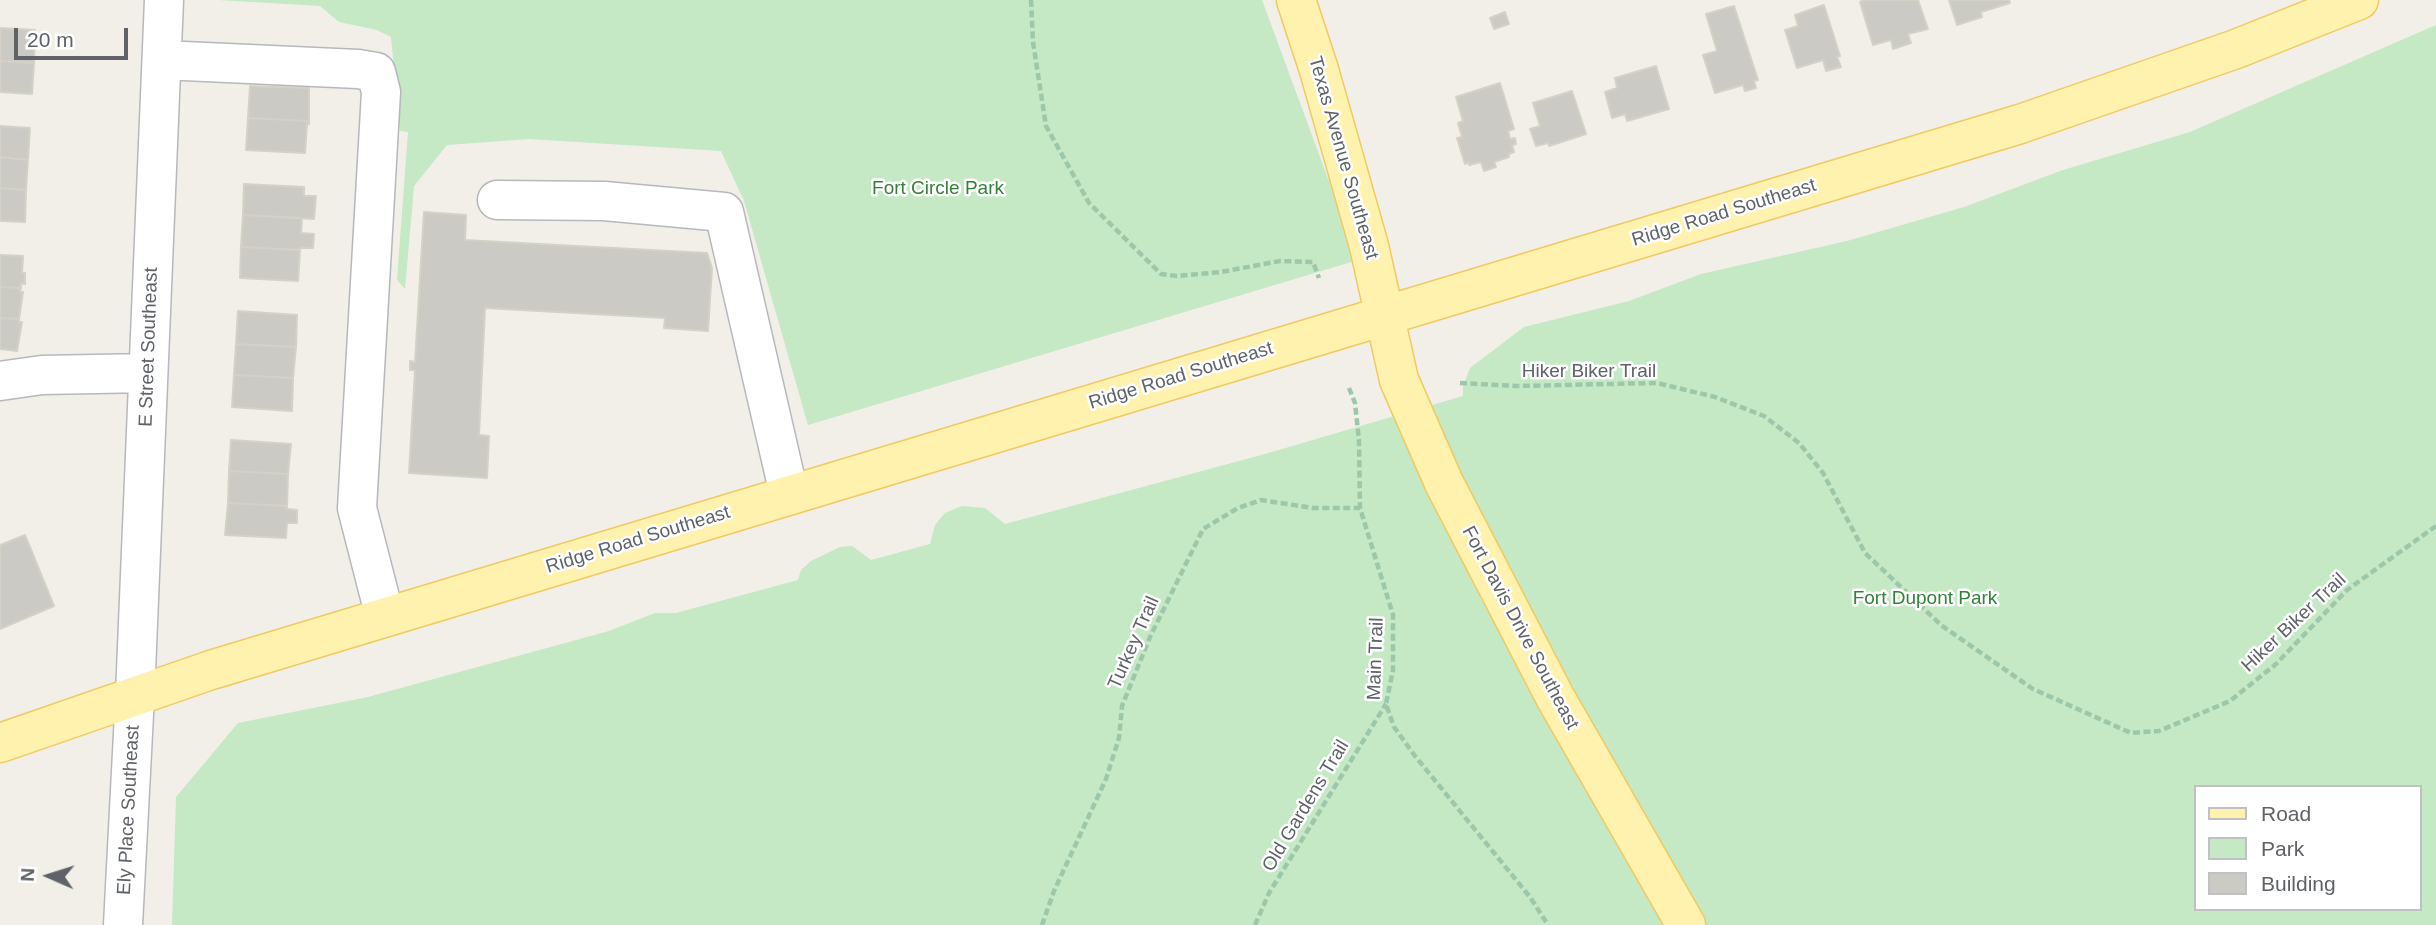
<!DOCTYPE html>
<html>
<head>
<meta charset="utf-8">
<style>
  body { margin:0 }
  #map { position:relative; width:2436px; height:925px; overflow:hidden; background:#f1efe8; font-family:Helvetica,sans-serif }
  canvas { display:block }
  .legend { position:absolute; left:2194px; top:785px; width:228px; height:126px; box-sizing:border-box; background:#fff; border:2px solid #bfc1c3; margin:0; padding:9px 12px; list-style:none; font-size:21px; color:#5f6368 }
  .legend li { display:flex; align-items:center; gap:14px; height:35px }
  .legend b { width:35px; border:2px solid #bfc1c3 }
  .north { position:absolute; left:14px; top:841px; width:70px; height:70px; -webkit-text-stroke:5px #fff; paint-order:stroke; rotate:273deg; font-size:19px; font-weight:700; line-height:28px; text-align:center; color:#5f6368 }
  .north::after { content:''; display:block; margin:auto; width:24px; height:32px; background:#5f6368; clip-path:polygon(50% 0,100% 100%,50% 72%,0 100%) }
  .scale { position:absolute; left:14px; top:28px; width:114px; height:32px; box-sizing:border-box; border:4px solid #5f6368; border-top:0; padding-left:9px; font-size:21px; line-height:24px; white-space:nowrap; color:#5f6368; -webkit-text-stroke:5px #fff; paint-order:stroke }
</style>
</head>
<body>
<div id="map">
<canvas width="2436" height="925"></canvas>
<ul class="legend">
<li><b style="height:9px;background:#fff2af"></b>Road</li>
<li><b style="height:19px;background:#c5e8c5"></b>Park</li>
<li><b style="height:19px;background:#cccac5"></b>Building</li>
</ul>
<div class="north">N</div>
<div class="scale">20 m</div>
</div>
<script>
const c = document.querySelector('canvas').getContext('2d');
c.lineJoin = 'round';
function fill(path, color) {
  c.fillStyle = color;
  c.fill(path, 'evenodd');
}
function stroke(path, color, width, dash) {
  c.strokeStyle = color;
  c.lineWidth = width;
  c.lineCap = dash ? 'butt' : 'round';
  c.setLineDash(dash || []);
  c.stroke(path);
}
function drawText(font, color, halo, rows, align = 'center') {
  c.font = font + ' Helvetica,sans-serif';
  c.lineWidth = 5;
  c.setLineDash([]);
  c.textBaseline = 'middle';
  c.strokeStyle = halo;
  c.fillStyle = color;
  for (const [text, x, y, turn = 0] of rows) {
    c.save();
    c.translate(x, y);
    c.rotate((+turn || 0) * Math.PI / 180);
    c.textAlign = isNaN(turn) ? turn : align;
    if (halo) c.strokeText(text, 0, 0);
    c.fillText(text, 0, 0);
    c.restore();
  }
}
fill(new Path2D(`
  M218,0H1262L1358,260L808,425L744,201L721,151L529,139L447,145L414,186L405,289L397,280L398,266L408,132L400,131L391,37L377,30L339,22L320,6Z
  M2436,25V925H172L176,797L238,723L368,697L609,631L655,613H676L798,580L801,570L811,561L840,547L852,546L871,560L930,544L935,525L945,513L962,506L985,508L1005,524L1265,454L1463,396V386L1470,368L1524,327L1629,301L1701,274L1847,241L1964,207L2063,170L2190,132ZM2196,787H2420V909H2196Z`), '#c5e8c5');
const building = new Path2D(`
  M1865,0H1918L1928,29L1908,34L1911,43L1893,49L1891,40L1873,45L1860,2Z
  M1949,0H2009L2010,3L1981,12L1982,17L1957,25Z
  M1824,5L1840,56L1837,57L1841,67L1826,71L1823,60L1797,68L1785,30L1798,26L1795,15Z
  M1734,6L1758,80L1754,81L1756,88L1745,91L1743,85L1715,93L1703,55L1717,51L1706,14Z
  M1505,12L1509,24L1494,29L1490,18Z
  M0,28L35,30L34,63L0,61Z
  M0,61L34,63L32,94L0,92Z
  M1656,66L1669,109L1627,121L1625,114L1612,118L1605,92L1617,88L1615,78Z
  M1500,83L1514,129L1508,131L1510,139L1515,138L1516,144L1512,145L1514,152L1509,154V157L1494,162L1496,167L1484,171L1481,162L1469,165V162L1465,164L1457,138L1462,137L1458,123L1463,121L1456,97Z
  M250,86L309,88V121L248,118Z
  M1572,91L1586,134L1549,146L1548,143L1536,146L1530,129L1540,126L1533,103Z
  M248,118L309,121V124H307L305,153L246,150Z
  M0,126L30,128L28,160L0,157Z
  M0,157L28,160L26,190L0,188Z
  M244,184L304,187V196H316L314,219L243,215Z
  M0,188L26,190L25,222L0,221Z
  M424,212L466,215L465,240L707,253L712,268L708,331L664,328L665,318L485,308L479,435L489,436L487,478L409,473L415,370H410V361L415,362Z
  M243,215L302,218L301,233L314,234L313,248H300V250L241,247Z
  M241,247L300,250L298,281L240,278Z
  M0,255L23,256L22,273H25V284L21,283V288L0,287Z
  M0,287L21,288L20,292H23L19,319L0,318Z
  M238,311L297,315L296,347L236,344Z
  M0,318L19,319V322H22L17,351L0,349Z
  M236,344L296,347L293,378L234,375Z
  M234,375L293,378L292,411L232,407Z
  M231,440L291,444L288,474L229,471Z
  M229,471L288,474L287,506L228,503Z
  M228,503L287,506V509L297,510V523H287L286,538L225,535Z
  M25,535L54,606L0,629V545Z`);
fill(building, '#cccac5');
stroke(building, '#d6d1c6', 2);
const minor = new Path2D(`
  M162,60L358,69L376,72L381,92L357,508L385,617
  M497,200L604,201L724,212L789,494
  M0,381L42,375L148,373
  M123,925L135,695L164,0`);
const major = new Path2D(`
  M1296,0L1319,70L1369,246L1399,380L1444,483L1555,697L1686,925
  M0,743L211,670L2020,124L2236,49L2359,0`);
stroke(minor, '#b5b8bc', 41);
stroke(major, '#f2c960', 41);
stroke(new Path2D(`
  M1031,0L1033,42L1046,126L1089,203L1161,274L1177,276L1221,272L1280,261L1313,262L1319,278
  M1460,383L1516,386L1657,383L1715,397L1764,416L1799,443L1823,473L1865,553L1941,625L2033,689L2131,733L2159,731L2230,701L2276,664L2347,590L2436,526
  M1349,388L1355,403L1359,440L1360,508L1393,615V670L1386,704L1394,727L1415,756L1530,897L1548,925
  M1042,925L1054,891L1106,779L1119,738L1122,706L1150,637L1203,529L1238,508L1261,500L1313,508H1360
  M1255,925L1269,893L1386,704`), '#9cc7a9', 4.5, [7, 3.5]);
stroke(minor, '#fff', 38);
stroke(major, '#fff2af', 38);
drawText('19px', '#5f6368', '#fff', [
  ["Texas Avenue Southeast",1343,158,74],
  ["Ridge Road Southeast",1724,213,-17],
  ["E Street Southeast",149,347,-88],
  ["Hiker Biker Trail",1589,372],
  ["Ridge Road Southeast",1181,376,-17],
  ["Ridge Road Southeast",638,540,-17],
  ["Hiker Biker Trail",2294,623,-43],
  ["Fort Davis Drive Southeast",1520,628,62],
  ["Turkey Trail",1134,643,-66],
  ["Main Trail",1376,659,-88],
  ["Old Gardens Trail",1306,806,-59],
  ["Ely Place Southeast",129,810,-87]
]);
drawText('19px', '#348238', '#fff', [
  ["Fort Circle Park",938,189],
  ["Fort Dupont Park",1925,599]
]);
</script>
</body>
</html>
